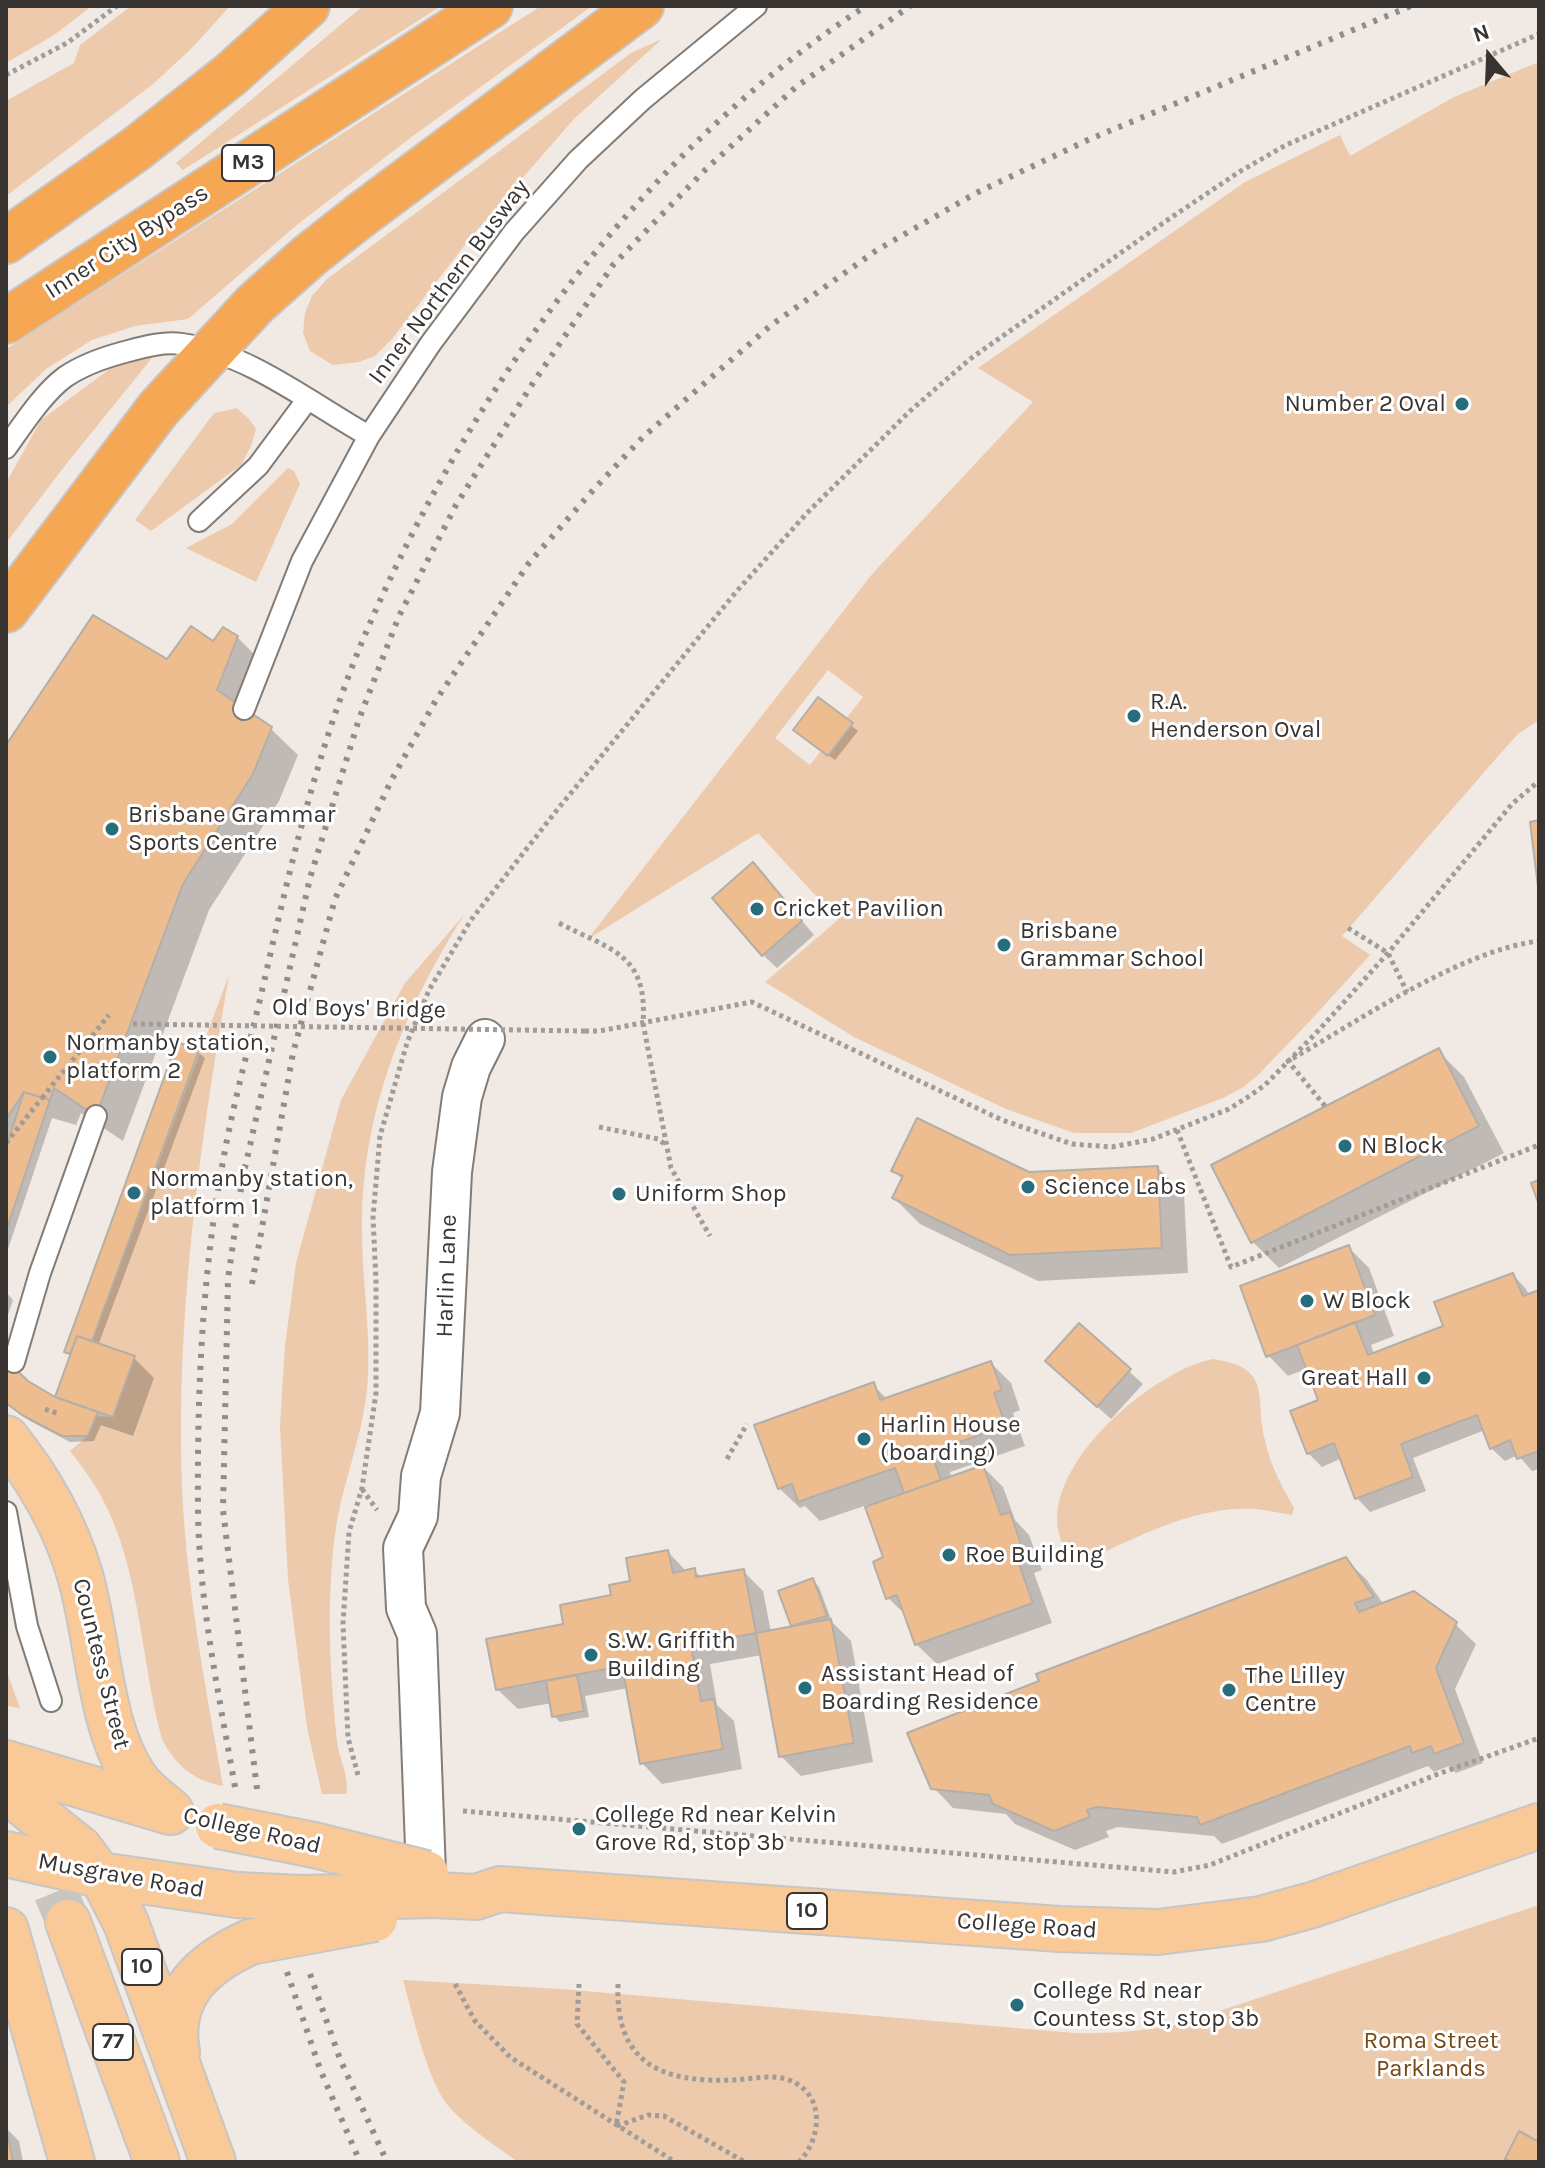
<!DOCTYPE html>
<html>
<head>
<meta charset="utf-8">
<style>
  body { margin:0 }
  #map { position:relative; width:1545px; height:2168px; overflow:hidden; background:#f0e9e4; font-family:Karla,sans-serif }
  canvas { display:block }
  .frame { position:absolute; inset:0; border:8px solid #373432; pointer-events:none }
  .north { position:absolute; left:1449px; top:16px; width:80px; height:80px; -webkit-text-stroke:6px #fff; paint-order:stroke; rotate:341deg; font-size:22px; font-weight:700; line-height:32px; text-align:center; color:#373432 }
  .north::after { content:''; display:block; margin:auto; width:28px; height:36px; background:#373432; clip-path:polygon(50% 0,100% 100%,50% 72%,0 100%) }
</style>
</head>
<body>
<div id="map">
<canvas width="1545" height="2168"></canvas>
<div class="frame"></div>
<div class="north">N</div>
</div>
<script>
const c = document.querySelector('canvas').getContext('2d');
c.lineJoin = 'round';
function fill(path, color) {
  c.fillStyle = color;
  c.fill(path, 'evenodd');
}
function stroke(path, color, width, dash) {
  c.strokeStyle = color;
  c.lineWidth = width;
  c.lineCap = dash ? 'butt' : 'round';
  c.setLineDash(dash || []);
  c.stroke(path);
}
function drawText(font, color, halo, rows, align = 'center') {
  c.font = font + ' Karla,sans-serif';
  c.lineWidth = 6;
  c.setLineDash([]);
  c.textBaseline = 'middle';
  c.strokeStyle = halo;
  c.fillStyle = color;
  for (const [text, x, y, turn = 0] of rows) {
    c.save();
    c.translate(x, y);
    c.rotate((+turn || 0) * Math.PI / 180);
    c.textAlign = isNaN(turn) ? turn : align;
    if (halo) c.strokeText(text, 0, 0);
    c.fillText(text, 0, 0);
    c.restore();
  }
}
fill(new Path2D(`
  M6,6H92L54,35L6,63Z
  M131,6H230L192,48L153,84L6,196V101L74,63L80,45Z
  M363,6H441L183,170L176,163Z
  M541,6H592L413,136L298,224L188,319L135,326L92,340L46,369L6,407V349Z
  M662,39L574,119L471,237L392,339L375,356L359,362L333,365L310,351L303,333L305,313L312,296L327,279L631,53Z
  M1539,62V720L1518,734L1499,755L1342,936L1370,955L1309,1022L1257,1076L1242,1088L1223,1098L1131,1133H1074L1006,1109L854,1037L765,982L838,920L758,833L588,939L873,573L1033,402L978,368L1245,182L1340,135L1350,156L1454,97ZM828,670L863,697L810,765L775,738Z
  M152,358L67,463L6,543V483L41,420L115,365Z
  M237,408L248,418L256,429L251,446L241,465L151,531L135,520L214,413Z
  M288,468L294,471L300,484L256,582L186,548L232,524Z
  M464,915C403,1011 360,1116 362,1232C362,1284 372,1337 367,1389C363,1429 349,1467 340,1506C333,1537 331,1571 330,1603C329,1649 332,1695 337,1741C339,1758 350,1778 346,1794H322L307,1727L288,1579L280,1426L285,1346L296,1263L341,1100L405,983Z
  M229,975C202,1130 180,1286 181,1444C181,1559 203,1673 223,1786C194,1781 175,1765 162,1739C140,1659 141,1570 101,1496C92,1480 81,1465 70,1451L88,1436L96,1416L113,1417L135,1356L92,1341Z
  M1213,1359C1274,1368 1254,1396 1265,1440C1270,1465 1282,1487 1294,1508L1292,1515C1279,1513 1267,1510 1254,1509C1197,1505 1136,1537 1086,1561L1072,1562C1066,1556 1064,1548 1061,1540C1035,1470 1151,1371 1213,1359Z
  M6,1669L20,1708L7,1706L6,1703Z
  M1539,1905V2162H518C494,2145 470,2129 450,2108C427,2082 413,2015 403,1980L561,1989L1074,2033C1110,2034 1144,2031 1180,2024Z`), '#eccaab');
fill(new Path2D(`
  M237,637L264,664L245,711L271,729L298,755L279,801L209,910L123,1141L81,1113L76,1125L52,1118L6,1255V748L168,662Z
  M819,699L858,731L835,760L802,736Z
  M766,878L814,935L777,968L763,955Z
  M178,1044L198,1052L205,1058L99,1343L134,1358L154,1378L133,1436L101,1425L94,1441L70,1442L30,1421L6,1399L27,1382L56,1400L72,1357L67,1352Z
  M1438,1051L1464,1077L1504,1153L1279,1268L1253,1242Z
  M1158,1168L1184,1194L1188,1273L1038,1281L920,1224L894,1198L903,1180L893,1170L1028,1174Z
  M1349,1248L1369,1268L1394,1336L1371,1345L1374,1354L1445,1327L1513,1275L1526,1289L1529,1296L1539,1292V1469L1532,1471L1518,1455L1505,1461L1491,1448L1485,1430L1413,1458L1426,1491L1370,1512L1357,1498L1342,1458L1322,1467L1308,1453L1321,1402L1308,1368L1288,1376L1268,1355Z
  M6,1292L13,1300L6,1321Z
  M1079,1326L1143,1384L1111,1419L1061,1374Z
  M991,1363L1011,1383L1020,1410L1013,1413L1025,1446L950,1472L952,1478L983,1467L1003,1487L1015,1520L1029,1535L1042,1570L1034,1573L1052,1623L937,1664L916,1644L907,1616L888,1598L886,1558L867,1505L820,1521L805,1506L800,1508L779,1488L873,1385L888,1400Z
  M668,1552L687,1572L694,1570L702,1578L743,1571L763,1591L771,1632L795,1628L792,1625L813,1581L819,1587L832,1622L851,1641L873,1762L801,1776L781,1756L762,1655L710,1664L717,1705L734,1721L742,1769L662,1784L642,1763L628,1688L585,1696L589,1717L560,1722L554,1716L552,1703L518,1709L497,1689L565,1626L633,1583Z
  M1345,1559L1366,1579L1384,1605L1455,1624L1476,1644L1455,1689L1483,1763L1456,1773L1449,1766L1434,1772L1428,1766L1222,1844L1214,1836L1118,1827L1106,1831L1109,1837L1075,1850L1015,1824L1006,1814L953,1808L933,1787Z
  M6,2128L19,2141L23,2162H6Z`), '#0003');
const building = new Path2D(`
  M93,615L167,659L191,626L213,641L223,627L238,636L217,690L272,727L253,774L183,884L96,1116L54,1088L50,1100L24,1092L6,1119V745Z
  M818,697L853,723L828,756L793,730Z
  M1539,820V895L1530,822Z
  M753,862L802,921L762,956L712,898Z
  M177,1042L199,1050L92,1341L77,1336L70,1354L64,1352Z
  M1439,1048L1479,1126L1251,1243L1211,1165Z
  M24,1092L50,1100L6,1231V1148Z
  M917,1118L1029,1172L1158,1166L1162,1248L1010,1255L892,1198L903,1176L891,1171Z
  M1539,1180V1205L1531,1183Z
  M1349,1245L1375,1315L1266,1357L1240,1286Z
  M1513,1273L1523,1296L1539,1290V1451L1517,1459L1510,1440L1490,1449L1477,1415L1401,1444L1413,1477L1355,1499L1334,1443L1307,1454L1290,1411L1318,1400L1297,1345L1355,1322L1368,1355L1443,1326L1434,1302Z
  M1079,1323L1131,1369L1097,1407L1045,1361Z
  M77,1336L135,1356L113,1417L55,1397Z
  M6,1360L28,1381L55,1397L98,1412L88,1436H62L22,1415L6,1403Z
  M991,1361L1002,1390L994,1393L1006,1426L931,1452L941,1480L904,1493L895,1468L798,1502L792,1484L778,1489L754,1425L874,1382L880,1400Z
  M983,1465L1001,1515L1010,1512L1023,1550L1015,1553L1033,1603L915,1645L897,1595L886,1599L873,1562L883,1557L865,1507Z
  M668,1550L673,1573L695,1568L696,1577L744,1569L756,1633L691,1645L701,1701L714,1699L723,1749L640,1764L622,1666L496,1690L486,1639L563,1624L560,1605L611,1595L609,1585L630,1581L626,1558Z
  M1346,1557L1374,1597L1355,1603L1359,1612L1414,1591L1457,1622L1436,1668L1464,1743L1434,1754L1431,1746L1412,1753L1410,1746L1200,1825L1197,1817L1097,1807L1087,1810L1090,1817L1054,1831L993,1804L989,1795L931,1789L907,1733L1039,1681L1036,1674Z
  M813,1578L827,1616L791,1626L778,1591Z
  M831,1619L854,1743L779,1757L756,1633Z
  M577,1675L584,1711L552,1717L546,1681Z
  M6,2126L13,2162H6Z
  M1519,2131L1539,2142V2162H1511L1505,2159Z`);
fill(building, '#edbd8f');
stroke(building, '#b4aea8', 2);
stroke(new Path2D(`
  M30,1831L68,1922`), '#cbc5c0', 44, [44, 22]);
const lane = new Path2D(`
  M6,448C22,426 43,393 65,377C81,366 103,358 121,353C140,348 162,341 182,344C250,354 310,403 369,436
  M199,521L258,466L307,400
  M244,709L302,561L369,436L431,343L514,232L578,160L643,99L756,6
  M14,1362L40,1273L96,1116
  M6,1512L27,1626L51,1701`);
const street = new Path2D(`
  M426,1873L417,1634L406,1608L403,1548L418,1516L421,1476L440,1413L452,1172L462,1097L471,1067L485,1039`);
const primary = new Path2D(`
  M6,1438C39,1479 64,1522 79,1572C99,1635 98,1731 139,1783C148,1794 161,1803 171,1812
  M6,1763L170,1812
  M6,1790L80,1849L106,1884L126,1923L213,2162
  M6,1854L100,1875L237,1895
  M435,1895L476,1897L500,1889L1059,1929L1158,1932L1261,1919L1312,1905L1539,1826
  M68,1922L157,2162
  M6,1930L72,2162
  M177,2052C167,1996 201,1964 250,1942`);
const highway = new Path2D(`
  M6,241L136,149L230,75L307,6
  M6,321L490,6
  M6,610L159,408L255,304L309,256L361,215L641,6`);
stroke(lane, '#827c77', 24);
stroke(street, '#827c77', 42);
stroke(primary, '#c7c6c6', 48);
stroke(highway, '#c7c6c6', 48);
stroke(new Path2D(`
  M6,75L67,43L117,6
  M559,923C610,950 648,953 643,1023L671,1168L710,1236
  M1348,928L1388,953L1407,992
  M585,1031H600L752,1002L1002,1120L1072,1144L1112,1147L1153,1139L1229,1109L1248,1097L1265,1085L1319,1030L1388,953L1512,804L1539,781
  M42,1098L109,1015
  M1325,1106L1288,1061C1359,1021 1459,951 1539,941
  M599,1127L658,1139L666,1145
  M1177,1130L1231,1267L1539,1145
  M45,1409L57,1413
  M727,1459L747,1424
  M362,1489L377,1510
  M358,1775L348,1738L343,1624L349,1532L362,1488L376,1393V1281L373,1217L380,1136L407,1043L429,990L471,920L557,810L736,592L807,513L910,411L970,359L1166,221L1239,172L1286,145L1539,34
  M463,1811L1174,1872L1210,1865L1438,1774L1539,1738
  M455,1984L475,2021L510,2057L675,2162
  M579,1984L577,2024L624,2082L616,2126
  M618,1984C615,2064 662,2083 734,2080C751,2079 774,2074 789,2080C826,2094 822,2138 799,2162
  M617,2126L648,2115L664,2116L745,2162`), '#a19c98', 5, [4, 4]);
stroke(lane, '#fff', 20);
stroke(street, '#fff', 38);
stroke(primary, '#f9ca98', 44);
stroke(highway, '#f5a754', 44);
stroke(new Path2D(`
  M252,1284L293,1053L335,899L391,781L436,700L529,563L595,488L643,437L770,326L877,250L976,193L1090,139L1411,6
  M235,1787C219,1695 199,1603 198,1509C197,1393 202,1275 223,1161C233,1105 248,1050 261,995C289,872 317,747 367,630C471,389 643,150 866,6
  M257,1789L223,1510L228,1279L242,1181L310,878L359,719L399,616L456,505L531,386L613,265L706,169L796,87L910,6
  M287,1972L320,2069L360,2162
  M310,1974L340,2059L387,2162`), '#918c89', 6, [4, 8]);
const primaryBridge = new Path2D(`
  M218,1826L314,1845L426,1873
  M237,1895L302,1898L435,1895
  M250,1942L375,1919`);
stroke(primaryBridge, '#c7c6c6', 48, []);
stroke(new Path2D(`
  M133,1024L585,1031
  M6,1143L42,1098`), '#a19c98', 5, [4, 4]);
stroke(primaryBridge, '#f9ca98', 44);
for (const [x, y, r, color] of [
  [1462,404,8,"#286d7c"],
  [1134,716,8,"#286d7c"],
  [112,829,8,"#286d7c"],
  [757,909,8,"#286d7c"],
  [1004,945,8,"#286d7c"],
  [50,1057,8,"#286d7c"],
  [1345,1146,8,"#286d7c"],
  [1028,1187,8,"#286d7c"],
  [134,1193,8,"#286d7c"],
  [619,1194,8,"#286d7c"],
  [1307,1301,8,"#286d7c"],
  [1424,1378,8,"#286d7c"],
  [864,1439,8,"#286d7c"],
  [949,1555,8,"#286d7c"],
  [591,1655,8,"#286d7c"],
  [805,1688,8,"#286d7c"],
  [1229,1690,8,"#286d7c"],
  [579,1829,8,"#286d7c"],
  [1017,2005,8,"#286d7c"]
]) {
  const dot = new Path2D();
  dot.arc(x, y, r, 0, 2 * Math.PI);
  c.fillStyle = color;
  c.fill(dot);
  stroke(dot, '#fff', 3);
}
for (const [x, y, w] of [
  [248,163,52],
  [807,1911,40],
  [142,1967,40],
  [113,2042,40]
]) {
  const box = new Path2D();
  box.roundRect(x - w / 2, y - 18, w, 36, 6);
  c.fillStyle = '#fff';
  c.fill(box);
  stroke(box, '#373432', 2);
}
drawText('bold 22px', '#373432', null, [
  ["M3",248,163],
  ["10",807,1911],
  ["10",142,1967],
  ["77",113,2042]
]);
drawText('24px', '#373432', '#fff', [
  ["Inner City Bypass",127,242,-33],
  ["Inner Northern Busway",449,282,-53],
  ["Old Boys' Bridge",359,1009,1],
  ["Harlin Lane",447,1276,-88],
  ["Countess Street",101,1664,76],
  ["College Road",252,1831,13],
  ["Musgrave Road",121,1876,10],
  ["College Road",1027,1926,4]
]);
drawText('24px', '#373432', '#fff', [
  ["Number 2 Oval",1446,404,"right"],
  ["R.A.",1150,702],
  ["Henderson Oval",1150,730],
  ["Brisbane Grammar",128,815],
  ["Sports Centre",128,843],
  ["Cricket Pavilion",773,909],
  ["Brisbane",1020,931],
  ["Grammar School",1020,959],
  ["Normanby station,",66,1043],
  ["platform 2",66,1071],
  ["N Block",1361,1146],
  ["Normanby station,",150,1179],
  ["platform 1",150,1207],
  ["Science Labs",1044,1187],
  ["Uniform Shop",635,1194],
  ["W Block",1323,1301],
  ["Great Hall",1408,1378,"right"],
  ["Harlin House",880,1425],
  ["(boarding)",880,1453],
  ["Roe Building",965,1555],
  ["S.W. Griffith",607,1641],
  ["Building",607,1669],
  ["Assistant Head of",821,1674],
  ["Boarding Residence",821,1702],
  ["The Lilley",1245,1676],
  ["Centre",1245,1704],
  ["College Rd near Kelvin",595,1815],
  ["Grove Rd, stop 3b",595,1843],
  ["College Rd near",1033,1991],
  ["Countess St, stop 3b",1033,2019]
], 'left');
drawText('24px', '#764914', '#fff', [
  ["Roma Street",1431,2041],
  ["Parklands",1431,2069]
]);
</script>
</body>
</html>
